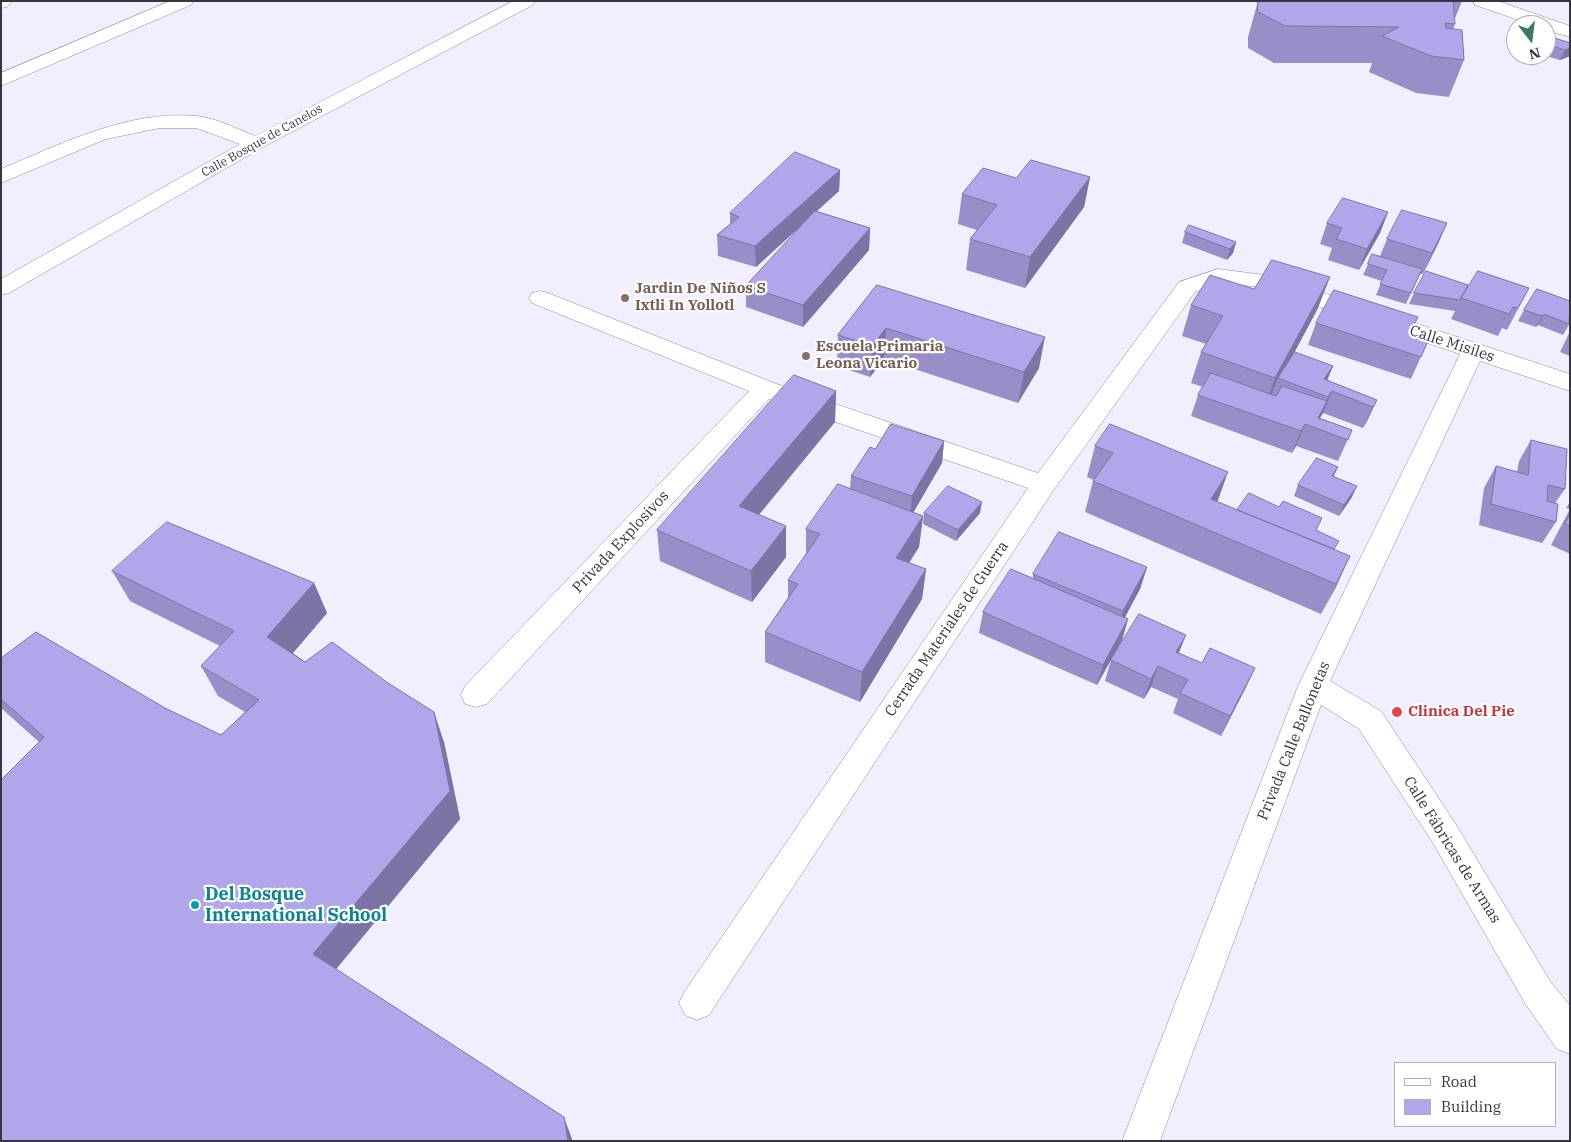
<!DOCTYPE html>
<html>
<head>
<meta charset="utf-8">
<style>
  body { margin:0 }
  #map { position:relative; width:1571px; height:1142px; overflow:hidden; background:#f0eeff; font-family:"IBM Plex Serif",serif }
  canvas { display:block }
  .frame { position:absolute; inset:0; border:2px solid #37363e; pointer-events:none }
  .legend { position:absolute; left:1394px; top:1062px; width:162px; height:65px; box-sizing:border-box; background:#fff; border:1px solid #afafb2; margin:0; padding:6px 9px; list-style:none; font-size:15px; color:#37363e }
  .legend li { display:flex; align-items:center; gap:10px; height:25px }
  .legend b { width:25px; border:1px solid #afafb2 }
  .north { position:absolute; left:1506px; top:15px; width:50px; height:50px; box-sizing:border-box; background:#fff; border:1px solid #afafb2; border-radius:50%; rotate:165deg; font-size:14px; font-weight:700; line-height:20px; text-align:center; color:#37363e }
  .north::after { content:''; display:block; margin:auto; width:18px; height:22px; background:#3e7b66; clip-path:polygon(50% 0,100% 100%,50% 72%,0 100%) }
</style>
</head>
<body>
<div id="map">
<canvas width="1571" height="1142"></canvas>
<div class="frame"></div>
<ul class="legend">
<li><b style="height:6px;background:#fff"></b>Road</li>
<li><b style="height:14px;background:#b1a6ea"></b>Building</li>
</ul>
<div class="north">N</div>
</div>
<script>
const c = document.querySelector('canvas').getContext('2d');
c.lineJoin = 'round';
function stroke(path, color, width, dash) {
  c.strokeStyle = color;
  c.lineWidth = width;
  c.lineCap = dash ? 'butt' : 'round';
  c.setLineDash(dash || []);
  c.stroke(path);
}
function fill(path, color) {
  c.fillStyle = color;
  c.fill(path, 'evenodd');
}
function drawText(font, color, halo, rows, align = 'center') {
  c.font = font + ' "IBM Plex Serif",serif';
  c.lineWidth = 4.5;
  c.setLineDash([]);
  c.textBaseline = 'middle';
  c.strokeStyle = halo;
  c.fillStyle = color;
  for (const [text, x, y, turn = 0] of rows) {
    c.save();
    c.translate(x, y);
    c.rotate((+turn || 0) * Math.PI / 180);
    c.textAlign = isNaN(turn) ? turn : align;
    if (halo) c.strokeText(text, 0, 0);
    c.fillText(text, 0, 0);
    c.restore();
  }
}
const street = new Path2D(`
  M170,1H193L191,5L1,86V73Z
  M513,1H535L533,5L263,147L9,293L1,295V279L240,144L196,128H160L106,139L1,183V169C63,143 128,110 197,116C216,118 237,129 255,136Z
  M1473,1H1498L1570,26V37L1546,30V25H1533L1475,5Z
  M1218,269L1272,276L1570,374V391L1480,361L1330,681L1381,711L1455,823L1550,981L1570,1006V1054L1557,1049L1526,1005L1433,843L1359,729L1321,705L1160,1141H1122L1298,686L1460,354L1261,287L1220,283L1195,292L1053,491L709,1015L697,1020L685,1015L679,1003L685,991L1028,488L769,399L487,704L476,707L465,704L461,695L465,686L749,391L532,303L529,298L532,293L540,291L548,293L774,383L1038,473L1179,282Z`);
const secondary = new Path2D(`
  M1,1H12L7,7L1,8Z`);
stroke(street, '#8a889b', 1);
stroke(secondary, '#8a889b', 1);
fill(street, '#fff');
fill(secondary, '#fff');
fill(new Path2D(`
  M1258,1H1462L1454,21L1455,24L1453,29L1464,60L1449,97L1416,93L1369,72L1372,63H1274L1248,48V37Z
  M1513,1H1570V2Z
  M1546,35L1570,43V56L1560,60L1543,55H1546Z
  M840,170L839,191L816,211L870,228L869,250L803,327L746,307V286L805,222L756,267L718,256L717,235L730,224V213Z
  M1090,177L1084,207L1025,288L966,270L970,239L977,230L958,224L962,194L1016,178Z
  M1388,212L1380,233L1359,270L1328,260L1332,248L1320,244L1327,223Z
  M1447,223L1423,274H1420L1406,304L1376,295L1382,281L1363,275L1368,264L1380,256L1387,239Z
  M1185,232L1236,242L1233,253L1227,260L1182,243Z
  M877,285L1039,368L1018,403L884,359L870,377L837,366L838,335Z
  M1468,285L1529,288L1507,330L1502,328L1498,336L1451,319L1455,311L1409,304L1414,293Z
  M1254,289L1318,308L1292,357L1333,366L1327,380L1377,400L1367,421L1363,428L1323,413L1320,418L1352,430L1338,461L1296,446L1292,453L1191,416L1198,395L1203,387L1191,383L1201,352L1206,344L1182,336L1191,305Z
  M1537,289L1570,323L1563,335L1538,325L1536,327L1518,321L1524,310Z
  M1316,323L1428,341L1411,379L1308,345Z
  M1570,331V356L1560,352Z
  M836,391L835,422L759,515L786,526V557L752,602L660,561L657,530Z
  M1110,424L1217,502L1237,510L1317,530L1335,550L1350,556L1321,614L1085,512L1093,481L1094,480L1087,477L1095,446Z
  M1531,440L1565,489L1555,503L1556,522L1542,543L1479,525L1484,488L1496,466L1517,472L1519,461Z
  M944,441L942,463L913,513L923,516L919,547L909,563L926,569L922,599L860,702L765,662V632L788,598V580L806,555V529L850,489L851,476L875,449Z
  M1338,467L1334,476L1352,497L1339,516L1294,496L1298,485Z
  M1570,502V554L1551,545L1570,509L1566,508Z
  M924,513H980L956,541L923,524Z
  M1147,567L1140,589L1125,617L1128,619L1122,640L1097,685L979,633L983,612L1033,578V574Z
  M112,571L314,583L327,613L293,653L305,662L444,742L460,819L336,969L572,1139V1141H1L39,742L1,708V658L165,708L221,735L245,712L218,696L201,666L220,646L130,601Z
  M1111,660L1202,663L1255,668L1245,689L1221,736L1173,713L1178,699L1151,687L1144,699L1105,681Z`), '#988fc9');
fill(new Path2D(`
  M1570,48V56L1560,60L1565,50Z
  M840,170L839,191L756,267L755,246Z
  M1090,177L1084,207L1025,288L1030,257Z
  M1388,212L1380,233L1359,270L1367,249Z
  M1447,223L1438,244L1423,274L1432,253Z
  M870,228L869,250L803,327V305Z
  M1236,242L1233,253L1227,260L1230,249Z
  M1330,277L1318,308L1280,379L1278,378L1272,393L1264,409L1275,378Z
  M1544,314L1538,325L1536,327L1542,316Z
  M886,328L884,359L870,377L872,346Z
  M1045,337L1039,368L1018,403L1024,372Z
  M1333,366L1324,388V379Z
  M836,391L835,422L740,537L739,506Z
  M1332,391L1323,413L1319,419L1318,418L1328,397Z
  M1377,400L1367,421L1363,428L1373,407Z
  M1305,424L1296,446L1292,453L1301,431Z
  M944,441L942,463L910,518L912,496Z
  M1228,472L1217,503L1211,499Z
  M1357,486L1352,497L1339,516L1344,505Z
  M982,502L980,513L956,541L958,530Z
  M923,516L919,547L893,588L896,558Z
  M786,526V557L752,602L751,571Z
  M1350,556L1336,587L1321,614Z
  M1147,567L1140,589L1117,632L1123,611Z
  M926,569L922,599L860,702L862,672Z
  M314,583L327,613L281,667L267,637Z
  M1128,619L1122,640L1097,685L1103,665Z
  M1186,635L1178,655L1169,672L1176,652Z
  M1158,666L1151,687L1144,699L1151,679Z
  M1255,668L1245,689L1221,736L1230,716Z
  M434,712L444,742L460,819L328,979L313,954Z
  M564,1117L572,1139V1141H568Z`), '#7c74a4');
const building = new Path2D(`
  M1258,1H1453L1455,24L1445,23L1446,28L1462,30L1464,60L1431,56L1382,36L1399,27L1285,26L1258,12Z
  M1546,35L1570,43V48L1565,50L1546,44Z
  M795,152L840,170L755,246L717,235L739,217L730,213Z
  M1031,160L1090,177L1030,257L970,239L997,205L962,194L983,168L1016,178Z
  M1343,198L1388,212L1367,249L1336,239L1342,228L1327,223Z
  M1402,210L1447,223L1432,253L1387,239Z
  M815,211L870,228L803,305L746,286Z
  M1189,225L1236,242L1230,249L1185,232Z
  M1372,254L1422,269L1411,293L1380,284L1387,270L1368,264Z
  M1272,260L1330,277L1275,378L1201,352L1223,316L1191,305L1210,275L1254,289Z
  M1426,271L1468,285L1460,300L1414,293Z
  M1478,271L1529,288L1518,308L1513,307L1509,314L1461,298Z
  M877,285L1045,337L1024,372L886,328L872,346L838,335Z
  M1537,289L1570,301L1569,324L1544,314L1542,316L1524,310Z
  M1334,290L1418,317L1409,335L1428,341L1421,357L1316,323Z
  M1295,352L1333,366L1324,379L1377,400L1373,407L1332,391L1328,397L1278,378Z
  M1211,373L1276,396L1282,386L1327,401L1318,418L1352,430L1348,440L1305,424L1301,431L1198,395Z
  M794,375L836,391L739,506L786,526L751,571L657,530Z
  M891,424L944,441L912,496L851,476L870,447L875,449Z
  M1110,424L1228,472L1211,499L1350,556L1336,584L1093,481L1113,453L1095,446Z
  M1531,440L1567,449L1565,489L1548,485L1547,501L1558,504L1556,522L1491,504L1496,466L1528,475Z
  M1317,458L1338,467L1332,476L1357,486L1344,505L1298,485Z
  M838,484L923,516L896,558L926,569L862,672L765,632L798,584L788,580L820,534L806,529Z
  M948,486L982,502L958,530L924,513Z
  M1249,493L1279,507L1283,501L1322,518L1316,530L1339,541L1334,549L1237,510Z
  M1570,514V526L1565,524Z
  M167,522L314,583L267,637L305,662L332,642L388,683L434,712L450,791L313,954L564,1117L568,1141H1V780L44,737L1,699V658L36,632L165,708L221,735L259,700L201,666L234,631L112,571Z
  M1059,532L1147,567L1123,611L1033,574Z
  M1011,569L1128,619L1103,665L983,612Z
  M1139,614L1186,635L1176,652L1202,663L1210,648L1255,668L1230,716L1180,693L1188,680L1158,666L1151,679L1111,660Z`);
fill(building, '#b1a6ea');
stroke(building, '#7c74a4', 1);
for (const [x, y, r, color] of [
  [625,298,5,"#8d6e63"],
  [806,356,5,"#8d6e63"],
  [1397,712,6,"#e0444e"],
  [195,905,5,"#0f9aa8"]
]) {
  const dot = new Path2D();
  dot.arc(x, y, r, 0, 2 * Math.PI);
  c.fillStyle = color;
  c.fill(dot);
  stroke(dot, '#fff', 2);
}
drawText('12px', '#37363e', '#fff', [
  ["Calle Bosque de Canelos",262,141,-29]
]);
drawText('bold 15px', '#785e54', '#fff', [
  ["Jardin De Niños S",635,289],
  ["Ixtli In Yollotl",635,306],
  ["Escuela Primaria",816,347],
  ["Leona Vicario",816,364]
], 'left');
drawText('15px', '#37363e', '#fff', [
  ["Calle Misiles",1452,344,18],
  ["Privada Explosivos",621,542,-47],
  ["Cerrada Materiales de Guerra",947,629,-56],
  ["Privada Calle Ballonetas",1294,741,-68],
  ["Calle Fábricas de Armas",1452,850,58]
]);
drawText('bold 15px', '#be3a42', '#fff', [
  ["Clinica Del Pie",1408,712]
], 'left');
drawText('bold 18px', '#0d838f', '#fff', [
  ["Del Bosque",205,895],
  ["International School",205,916]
], 'left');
</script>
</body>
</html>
